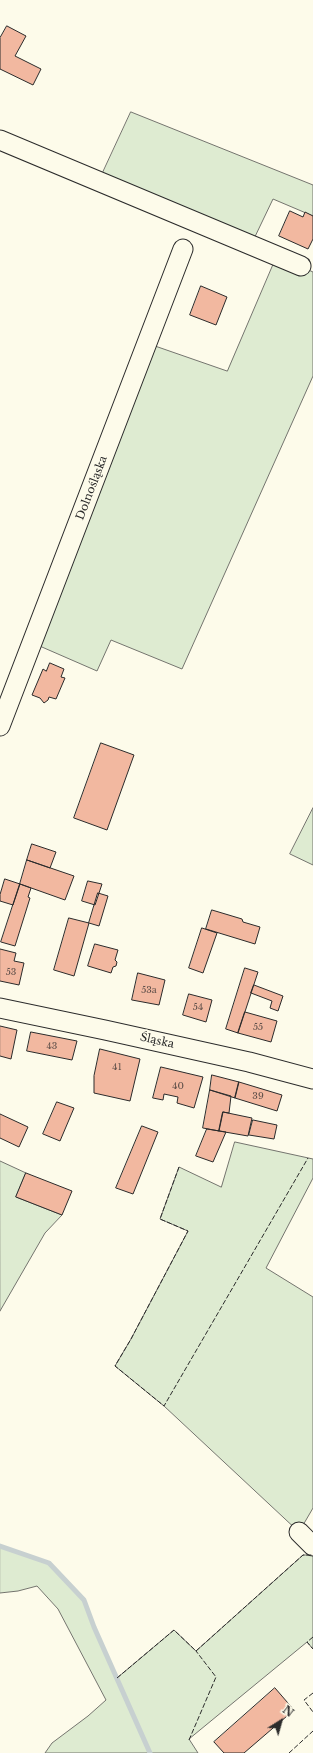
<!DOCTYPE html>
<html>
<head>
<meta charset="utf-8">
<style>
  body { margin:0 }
  #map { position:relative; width:313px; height:1753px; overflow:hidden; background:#fdfbea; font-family:"Libre Baskerville",serif }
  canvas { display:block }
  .north { position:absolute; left:261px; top:1701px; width:40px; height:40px; -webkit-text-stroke:3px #fdfbea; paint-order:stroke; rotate:37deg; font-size:11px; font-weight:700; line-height:16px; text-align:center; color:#2b2b2b }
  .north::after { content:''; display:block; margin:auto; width:14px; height:18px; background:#2b2b2b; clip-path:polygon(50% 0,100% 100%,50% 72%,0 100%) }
</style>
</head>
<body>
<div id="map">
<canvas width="313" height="1753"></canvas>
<div class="north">N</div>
</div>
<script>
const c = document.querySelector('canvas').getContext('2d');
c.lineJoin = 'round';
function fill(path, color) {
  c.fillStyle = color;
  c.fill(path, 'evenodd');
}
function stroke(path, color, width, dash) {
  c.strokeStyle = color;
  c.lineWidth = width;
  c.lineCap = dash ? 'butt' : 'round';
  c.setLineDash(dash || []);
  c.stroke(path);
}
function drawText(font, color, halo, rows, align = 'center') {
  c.font = font + ' "Libre Baskerville",serif';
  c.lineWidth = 3;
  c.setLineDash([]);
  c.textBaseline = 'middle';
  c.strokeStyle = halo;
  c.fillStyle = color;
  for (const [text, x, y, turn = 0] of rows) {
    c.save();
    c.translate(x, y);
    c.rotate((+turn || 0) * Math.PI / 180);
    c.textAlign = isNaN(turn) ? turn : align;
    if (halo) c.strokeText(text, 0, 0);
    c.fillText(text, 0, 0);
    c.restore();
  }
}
const green = new Path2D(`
  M131,112L313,185V216L273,199L251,245L99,181Z
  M277,256L313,272V376L182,669L111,640L97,671L35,644L155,346L227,371Z
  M313,808V865L290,854Z
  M235,1142L313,1159V1178L266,1268L313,1297V1508L299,1532L164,1406L115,1366L131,1339L188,1231L160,1219L179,1167L221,1187Z
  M0,1161L26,1173L16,1197L62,1215L45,1233L0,1311Z
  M0,1546L49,1563L84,1600L94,1627L117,1678L174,1630L196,1651L303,1555H313V1649L307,1642L189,1739L198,1753H45L52,1743L88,1716L106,1700L58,1609L37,1586L18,1591L0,1593Z`);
fill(green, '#deebd1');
stroke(green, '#74746e', 1);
stroke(new Path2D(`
  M0,1546L49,1563L84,1600L94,1627L150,1753`), '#c7d0d0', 5);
const building = new Path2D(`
  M7,26L26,36L15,56L41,69L33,85L0,69V38Z
  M290,211L303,217L305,212L313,216V239L308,249L279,236Z
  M201,286L227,297L216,325L190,315Z
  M50,663L64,669L61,677L65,678L56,699L49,697L48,700L44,703L40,698L32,695L43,669L46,671Z
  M101,743L134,755L107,830L74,818Z
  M32,844L56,852L50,868L27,860Z
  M27,860L74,876L65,900L20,884Z
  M5,879L20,884L13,905L0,901V895Z
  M88,881L102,884L95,905L82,901Z
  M20,884L31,888L28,897L30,898L15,946L1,942Z
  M98,893L108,896L99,926L89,923Z
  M212,910L242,919L243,922L260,927L255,944L206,929Z
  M69,918L89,923L74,976L54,970Z
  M202,928L217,933L203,973L189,968Z
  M95,944L118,950L115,960L117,962L116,966L113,967L111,973L88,966Z
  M0,949L16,953L14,961L24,963L19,985L0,981Z
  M245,968L258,972L238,1033L226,1029Z
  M138,973L165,980L159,1005L132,1000Z
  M254,985L283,996L278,1011L270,1008L272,1001L251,993Z
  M189,994L212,1000L206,1022L183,1015Z
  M245,1012L277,1021L271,1042L238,1033Z
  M0,1026L17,1030L11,1059L0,1056Z
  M31,1032L77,1041L72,1060L27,1051Z
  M100,1049L140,1059L130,1101L94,1093V1076Z
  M161,1067L203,1077L194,1108L177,1103L178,1097L164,1094L163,1100L153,1098Z
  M212,1075L239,1082L235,1098L210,1090Z
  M239,1082L282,1095L277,1111L235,1098Z
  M210,1090L231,1096L229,1113L223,1112L219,1131L203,1128Z
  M57,1102L74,1108L60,1141L43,1134Z
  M223,1112L252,1118L248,1136L219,1131Z
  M0,1114L28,1127L19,1147L0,1138Z
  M253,1120L277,1125L274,1139L249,1135Z
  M142,1126L158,1132L133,1194L116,1188Z
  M207,1129L226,1132L213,1162L196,1156Z
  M26,1173L72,1191L62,1215L16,1197Z
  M275,1688L294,1710L244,1753H224L214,1742Z`);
fill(building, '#f2b8a0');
stroke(building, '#2b2b2b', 1);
const minor = new Path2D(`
  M0,140L301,266
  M0,726L183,249
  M0,1008L105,1030L249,1062L313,1079
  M299,1532L313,1546`);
stroke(minor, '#2b2b2b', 21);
stroke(minor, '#fdfbea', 19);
stroke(new Path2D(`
  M179,1167L160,1219L188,1231L131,1339L115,1366L164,1406L308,1158
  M313,1637L307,1642L313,1649
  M117,1678L174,1630L196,1651L303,1555H312
  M313,1693L304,1700L313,1712
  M189,1740L216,1677L196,1651
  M289,1753L313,1731`), '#2b2b2b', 1, [5, 2]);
drawText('9px', '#5d4e48', null, [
  ["53",11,972],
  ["53a",149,990],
  ["54",198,1007],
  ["55",258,1027],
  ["43",52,1046],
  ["41",117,1067],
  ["40",178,1086],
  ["39",258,1096]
]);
drawText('11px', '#2b2b2b', '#fdfbea', [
  ["Dolnośląska",92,488,-69],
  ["Śląska",157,1041,13]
]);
</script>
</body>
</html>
